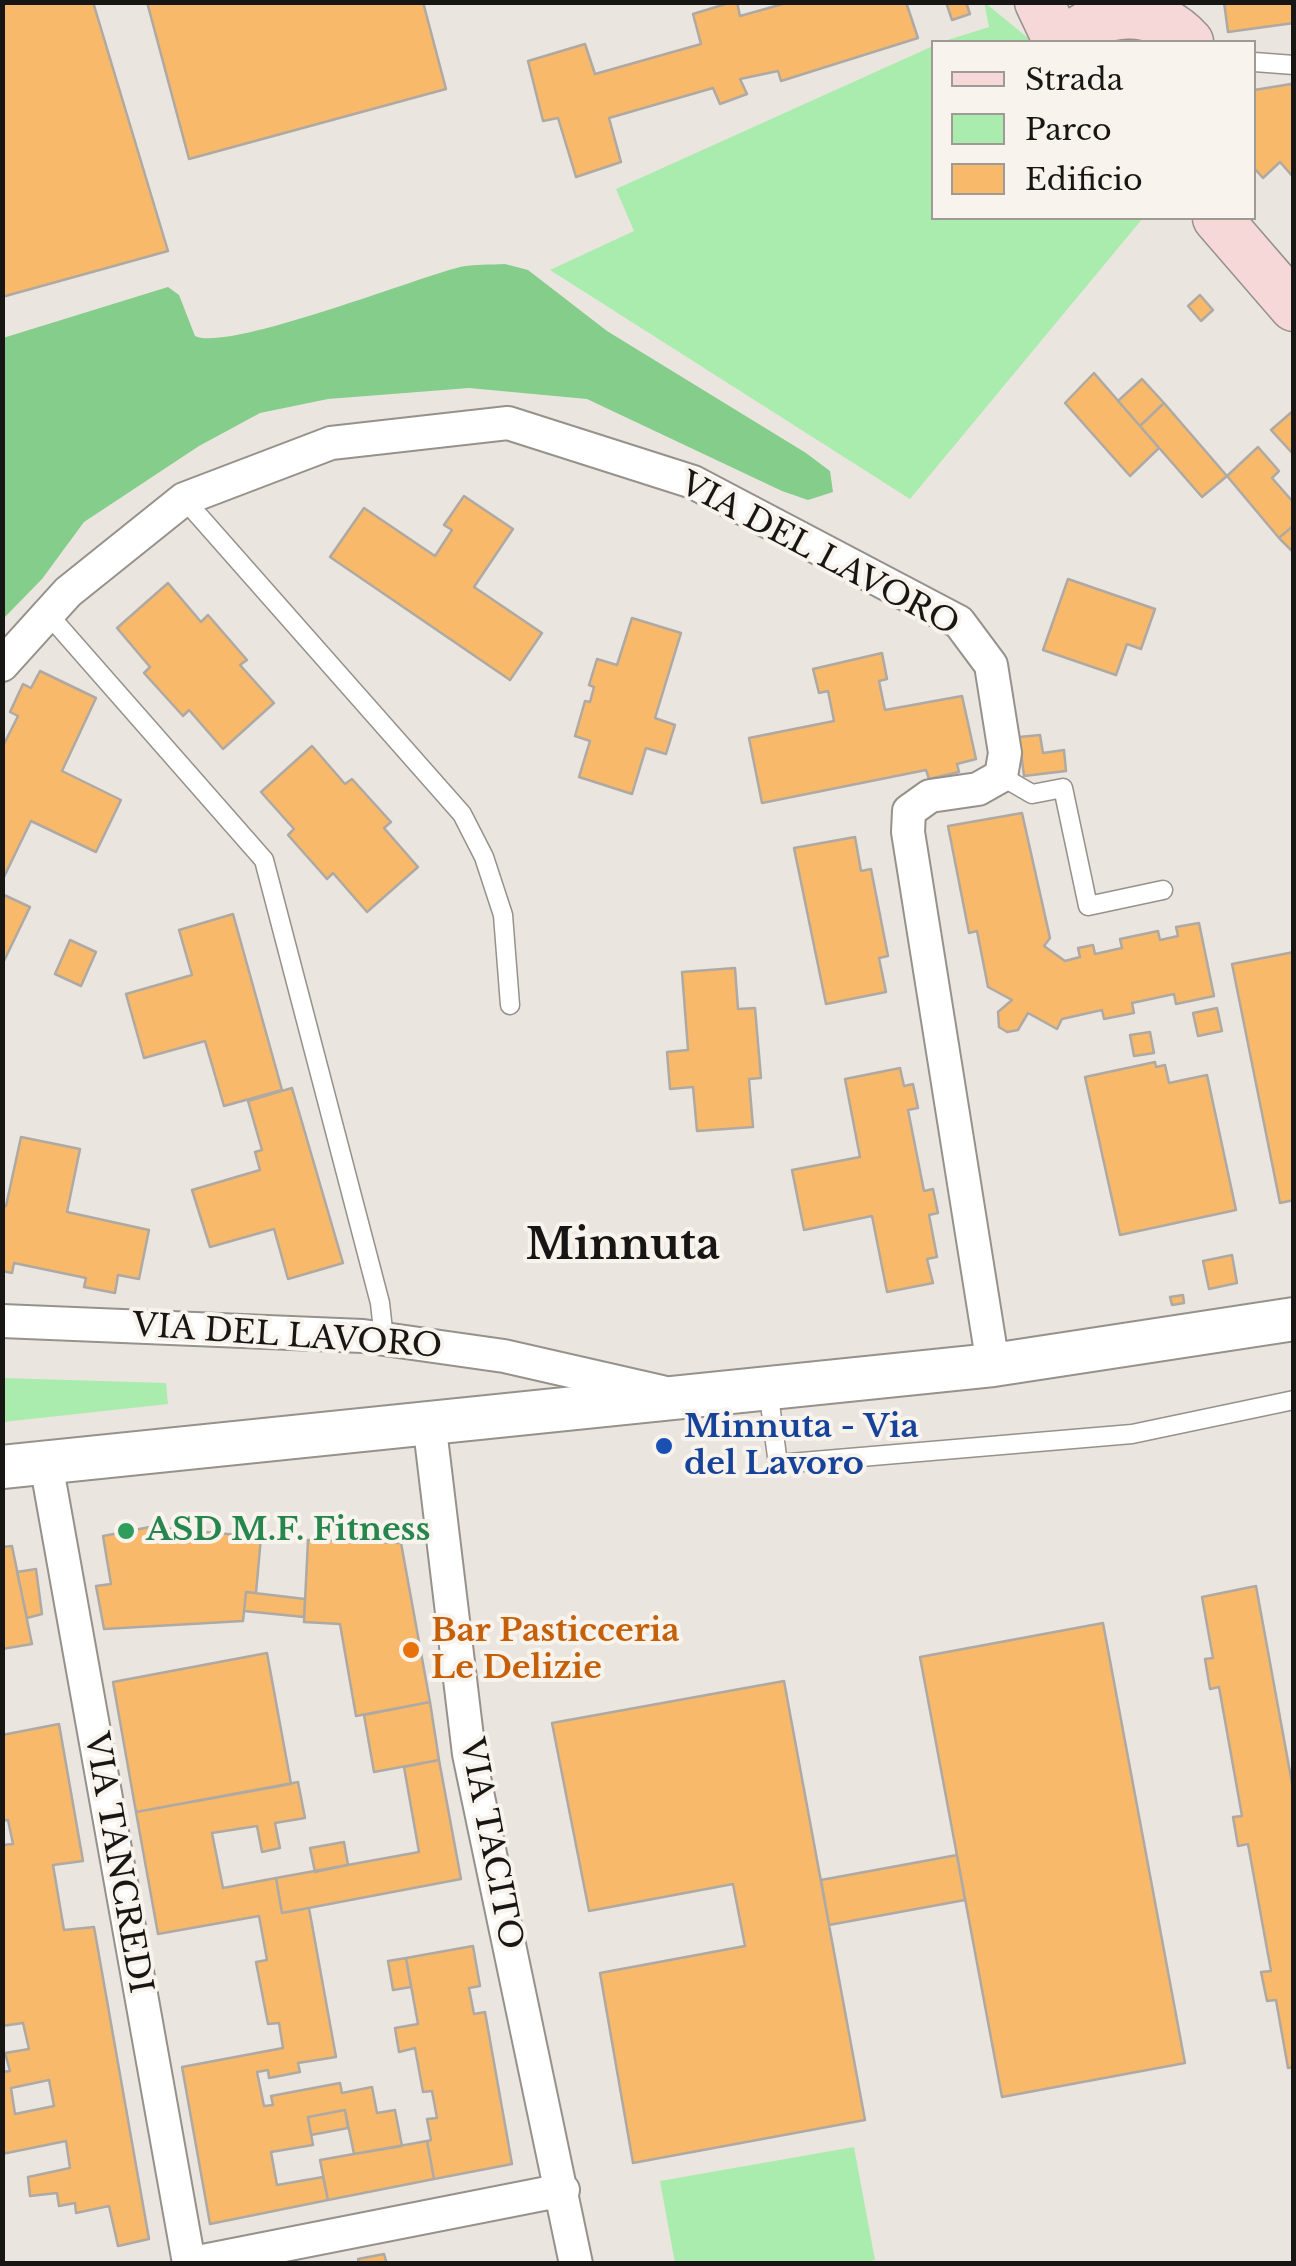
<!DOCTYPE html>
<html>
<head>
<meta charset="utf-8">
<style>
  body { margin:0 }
  #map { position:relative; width:1296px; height:2266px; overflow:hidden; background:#ebe5df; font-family:"Libre Baskerville",serif }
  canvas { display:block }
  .frame { position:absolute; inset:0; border:5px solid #181614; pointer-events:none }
  .legend { position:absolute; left:931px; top:40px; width:325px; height:180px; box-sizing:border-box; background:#f8f3ec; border:2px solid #9e9b96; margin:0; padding:12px 18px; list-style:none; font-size:30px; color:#181614 }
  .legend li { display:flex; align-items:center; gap:20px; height:50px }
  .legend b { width:50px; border:2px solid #9e9b96 }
</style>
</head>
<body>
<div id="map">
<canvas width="1296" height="2266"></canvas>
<div class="frame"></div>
<ul class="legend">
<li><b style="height:12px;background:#f5d8d7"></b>Strada</li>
<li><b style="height:28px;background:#a9ecad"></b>Parco</li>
<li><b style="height:28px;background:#f8b96b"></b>Edificio</li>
</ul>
</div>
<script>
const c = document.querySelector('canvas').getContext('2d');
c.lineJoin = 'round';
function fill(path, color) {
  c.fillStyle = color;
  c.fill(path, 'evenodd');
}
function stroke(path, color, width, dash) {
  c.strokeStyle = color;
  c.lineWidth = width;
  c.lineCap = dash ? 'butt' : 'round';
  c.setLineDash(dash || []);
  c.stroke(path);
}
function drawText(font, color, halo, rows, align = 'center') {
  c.font = font + ' "Libre Baskerville",serif';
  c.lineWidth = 8;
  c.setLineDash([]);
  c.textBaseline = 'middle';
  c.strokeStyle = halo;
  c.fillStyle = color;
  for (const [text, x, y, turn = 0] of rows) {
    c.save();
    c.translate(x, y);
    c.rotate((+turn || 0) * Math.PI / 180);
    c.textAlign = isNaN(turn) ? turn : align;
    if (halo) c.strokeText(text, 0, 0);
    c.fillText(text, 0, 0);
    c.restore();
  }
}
fill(new Path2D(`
  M984,2L1033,42H941L989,27Z
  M933,46L934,218H1143L910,499L550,270L634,231L616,189Z
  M3,1378L166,1383L168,1404L3,1422Z
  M854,2147L875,2260L855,2264L675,2263L660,2181Z`), '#a9ecad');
fill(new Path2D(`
  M505,264L528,270L607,331L806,453L830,471L833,492L808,500L782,491L587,399L469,388L328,399L260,413L199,446L84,522L42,579L3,619V338L168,287L179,295L195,336C227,352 413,279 460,267C474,264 490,265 505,264Z`), '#84cd8a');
const building = new Path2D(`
  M2,2H93L168,251L2,297Z
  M147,2H423L446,89L189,159Z
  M732,2H737L740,16L790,2H906L918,38L781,81L778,71L740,79L747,94L720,104L713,88L609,118L621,162L576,177L558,118L543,121L528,61L585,44L595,74L701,44L693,14Z
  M946,2H966L970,14L952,20Z
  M1224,2H1294V23L1228,32Z
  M1291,84L1294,87V178L1280,162L1263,178L1254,168V90Z
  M1200,295L1213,310L1201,321L1188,306Z
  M1094,373L1159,448L1130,476L1065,403Z
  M1142,379L1164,403L1140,426L1118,401Z
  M1164,403L1227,476L1202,497L1140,426Z
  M1294,410V455L1271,430Z
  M1258,447L1279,471L1272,478L1294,503V525L1279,538L1227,476Z
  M464,496L513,529L474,587L542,633L510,680L330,557L364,508L435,556L452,530L444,525Z
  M1294,525V553L1279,538Z
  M1068,579L1155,609L1141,649L1127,644L1116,675L1043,650Z
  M168,583L201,622L208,615L247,660L240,665L274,703L223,749L189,710L183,716L144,673L150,667L117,628Z
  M632,618L681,633L655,718L675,725L666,754L646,748L632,794L579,777L590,741L575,736L585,701L590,702L594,687L589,685L597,659L617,665Z
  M882,653L887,679L879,681L885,710L962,696L976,759L957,764L959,772L929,779L926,770L762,803L749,738L834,721L828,691L819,693L813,669Z
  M40,671L96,698L62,771L121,800L96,852L31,821L2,881V748L18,716L10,712L23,684L31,688Z
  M1040,735L1043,753L1064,750L1066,771L1024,776L1019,737Z
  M312,746L345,784L352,779L391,822L384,828L418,867L367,912L333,873L327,879L288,835L294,829L261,792Z
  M1022,813L1050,938L1044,946L1065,961L1080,957L1078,948L1093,945L1095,954L1122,948L1120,939L1158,931L1160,940L1178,936L1176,927L1199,923L1214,996L1176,1004L1174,994L1132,1003L1134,1013L1104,1019L1102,1010L1062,1019L1057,1029L1028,1013L1018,1030L1007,1032L999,1027L998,1012L1012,1000L988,987L977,931L969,933L948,826Z
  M855,837L861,871L871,869L888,956L879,958L886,992L826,1004L794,848Z
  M2,894L30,907L2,965Z
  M233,914L282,1090L224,1106L205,1041L144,1058L126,994L192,975L179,930Z
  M70,940L96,952L81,986L55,974Z
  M1294,952V1200L1280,1203L1232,964Z
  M735,968L738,1009L755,1008L761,1078L749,1079L753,1127L697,1131L693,1087L670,1089L667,1052L688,1050L682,972Z
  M1217,1008L1222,1031L1198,1036L1193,1013Z
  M1150,1032L1154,1053L1134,1056L1130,1035Z
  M1155,1062L1156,1067L1165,1065L1169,1083L1207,1075L1236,1210L1120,1235L1085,1077Z
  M900,1068L904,1086L913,1084L918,1108L908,1110L924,1191L933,1189L938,1213L929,1215L937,1257L927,1259L933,1283L887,1292L872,1216L804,1230L792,1170L860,1157L845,1079Z
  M292,1088L343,1263L288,1279L274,1229L210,1247L192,1190L260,1170L255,1152L262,1150L248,1101Z
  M21,1137L80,1149L67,1212L149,1230L139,1279L118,1275L115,1293L84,1287L86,1278L14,1263L12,1273L2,1271V1206H6Z
  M1232,1255L1237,1283L1209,1289L1203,1261Z
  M1183,1295L1184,1303L1172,1305L1170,1297Z
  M150,1527L261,1537L256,1593L246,1592L243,1621L104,1629L96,1586L111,1584L103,1536Z
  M308,1540L401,1543L430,1702L356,1716L340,1624L304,1622Z
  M12,1546L32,1644L2,1649V1547Z
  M36,1569L42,1614L27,1618L17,1572Z
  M1256,1586L1294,1794V2067L1288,2068L1276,2000L1267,2001L1261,1972L1271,1971L1248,1844L1238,1846L1233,1817L1242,1816L1219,1687L1210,1689L1205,1659L1213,1658L1202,1597Z
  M246,1592L305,1599L304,1617L244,1611Z
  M1103,1623L1185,2063L1002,2097L920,1657Z
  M267,1653L291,1784L136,1812L113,1682Z
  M784,1681L865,2120L633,2163L600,1973L745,1946L733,1884L589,1911L552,1723Z
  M430,1702L439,1760L374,1772L364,1715Z
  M59,1724L83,1861L53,1865L64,1930L94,1927L149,2239L118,2246L109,2206L76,2213L75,2203L59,2206L57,2193L30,2196L28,2177L70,2168L66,2141L2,2154V2072L10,2071L5,2053L29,2049L23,2023L2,2026V1845L13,1844L8,1820L2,1821V1735ZM49,2080L54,2106L15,2114L11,2088Z
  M439,1760L461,1879L282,1913L276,1878L419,1852L404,1767Z
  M298,1782L305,1818L275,1823L280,1848L262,1852L257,1826L212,1833L223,1888L276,1878L282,1913L309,1908L336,2057L298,2063L300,2072L269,2078L268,2070L257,2072L264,2106L273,2105L271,2096L340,2083L342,2093L372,2087L377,2113L395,2110L402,2146L354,2154L345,2110L308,2117L313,2145L271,2152L277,2185L323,2177L328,2200L210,2224L182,2067L283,2048L279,2023L268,2024L256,1962L267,1960L259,1916L158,1934L136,1812Z
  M344,1842L348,1865L315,1872L310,1848Z
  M957,1855L965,1900L829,1925L821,1880Z
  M473,1946L480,1986L469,1988L474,2014L485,2012L512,2164L434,2179L427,2141L431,2140L427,2119L437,2118L432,2091L423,2092L415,2048L399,2052L395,2028L418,2024L406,1958Z
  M406,1958L411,1987L393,1990L388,1961Z
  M345,2110L348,2128L311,2135L308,2117Z
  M427,2141L434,2179L328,2200L320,2160Z
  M384,2254L387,2264H359L358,2259Z`);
fill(building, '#f8b96b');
stroke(building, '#afa9a3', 2.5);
const service = new Path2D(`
  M1254,62L1294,65
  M184,499L462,814L484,857L503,915L510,1005
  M48,614L264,860L380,1303L384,1339
  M1001,776L1032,794L1063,788L1088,906L1163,890
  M768,1389L778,1464L1132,1434L1294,1400`);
const minor = new Path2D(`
  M2,665L68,592L184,499L331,443L508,423L693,482L959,622L991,665L1005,753L1001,776L978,789L930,796L909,811L908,832L993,1365
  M2,1321L363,1336L504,1356L662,1392
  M429,1421L469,1754L576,2264
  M46,1463L189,2263
  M188,2264L563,2190`);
const tertiary = new Path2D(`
  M2,1467L993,1365L1294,1319`);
const secondary = new Path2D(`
  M1039,2L1058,42
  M1065,42C1100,8 1154,3 1189,42
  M1217,218L1294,307`);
stroke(service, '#96918b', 21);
stroke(minor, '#96918b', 36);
stroke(tertiary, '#96918b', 46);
stroke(secondary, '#96918b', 51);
stroke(service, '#fff', 18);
stroke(minor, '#fff', 32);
stroke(tertiary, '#fff', 42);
stroke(secondary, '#f5d8d7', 48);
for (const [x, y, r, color] of [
  [664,1446,10,"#1a4fb4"],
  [126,1531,10,"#2e9e5b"],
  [411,1650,10,"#e8710a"]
]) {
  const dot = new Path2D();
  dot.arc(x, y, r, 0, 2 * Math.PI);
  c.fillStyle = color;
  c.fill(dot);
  stroke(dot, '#f8f3ec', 4);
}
drawText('32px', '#181614', '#f8f3ec', [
  ["VIA DEL LAVORO",819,555,28],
  ["VIA DEL LAVORO",287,1337,4],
  ["VIA TACITO",490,1844,79],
  ["VIA TANCREDI",117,1863,80]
]);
drawText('bold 32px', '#164399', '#f8f3ec', [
  ["Minnuta - Via",684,1428],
  ["del Lavoro",684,1465]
], 'left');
drawText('bold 32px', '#27864d', '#f8f3ec', [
  ["ASD M.F. Fitness",146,1531]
], 'left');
drawText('bold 32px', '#c56008', '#f8f3ec', [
  ["Bar Pasticceria",431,1632],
  ["Le Delizie",431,1669]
], 'left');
drawText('bold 42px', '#181614', '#f8f3ec', [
  ["Minnuta",623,1247]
]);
</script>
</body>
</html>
